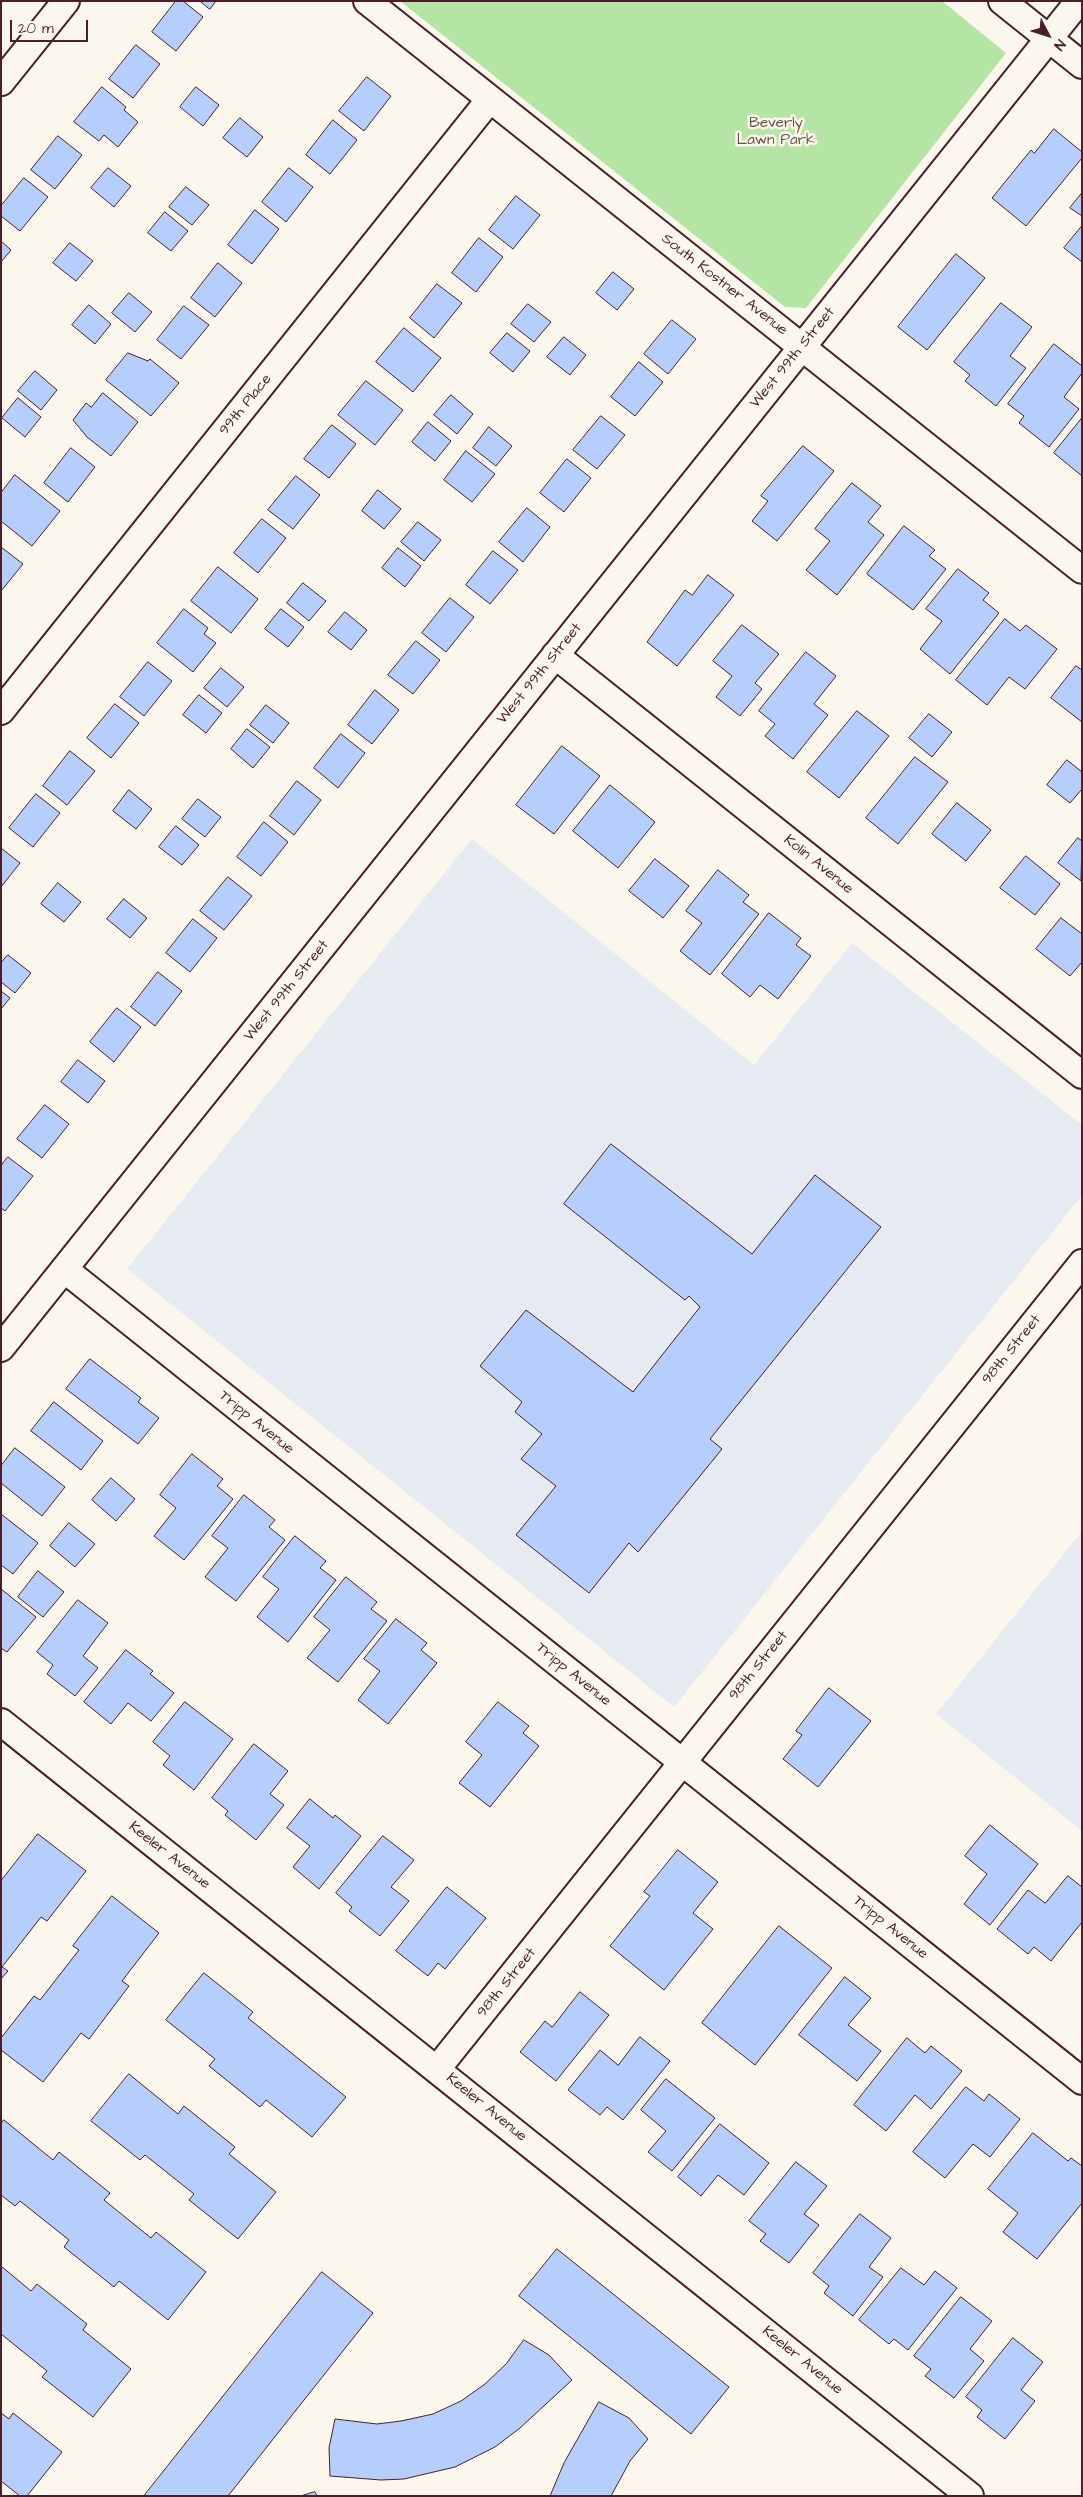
<!DOCTYPE html>
<html>
<head>
<meta charset="utf-8">
<style>
  body { margin:0 }
  #map { position:relative; width:1083px; height:2497px; overflow:hidden; background:#fbf7ec; font-family:"Architects Daughter",sans-serif }
  canvas { display:block }
  .frame { position:absolute; inset:0; border:2px solid #4a1f2b; pointer-events:none }
  .north { position:absolute; left:1023px; top:10px; width:50px; height:50px; -webkit-text-stroke:4px #fbf7ec; paint-order:stroke; rotate:130deg; font-size:14px; font-weight:700; line-height:20px; text-align:center; color:#4a1f2b }
  .north::after { content:''; display:block; margin:auto; width:18px; height:22px; background:#4a1f2b; clip-path:polygon(50% 0,100% 100%,50% 72%,0 100%) }
  .scale { position:absolute; left:10px; top:20px; width:78px; height:22px; box-sizing:border-box; border:2px solid #4a1f2b; border-top:0; padding-left:6px; font-size:15px; line-height:18px; white-space:nowrap; color:#4a1f2b; -webkit-text-stroke:4px #fbf7ec; paint-order:stroke }
</style>
</head>
<body>
<div id="map">
<canvas width="1083" height="2497"></canvas>
<div class="frame"></div>
<div class="north">N</div>
<div class="scale">20 m</div>
</div>
<script>
const c = document.querySelector('canvas').getContext('2d');
c.lineJoin = 'round';
function fill(path, color) {
  c.fillStyle = color;
  c.fill(path, 'evenodd');
}
function stroke(path, color, width, dash) {
  c.strokeStyle = color;
  c.lineWidth = width;
  c.lineCap = dash ? 'butt' : 'round';
  c.setLineDash(dash || []);
  c.stroke(path);
}
function drawText(font, color, halo, rows, align = 'center') {
  c.font = font + ' "Architects Daughter",sans-serif';
  c.lineWidth = 5;
  c.setLineDash([]);
  c.textBaseline = 'middle';
  c.strokeStyle = halo;
  c.fillStyle = color;
  for (const [text, x, y, turn = 0] of rows) {
    c.save();
    c.translate(x, y);
    c.rotate((+turn || 0) * Math.PI / 180);
    c.textAlign = isNaN(turn) ? turn : align;
    if (halo) c.strokeText(text, 0, 0);
    c.fillText(text, 0, 0);
    c.restore();
  }
}
fill(new Path2D(`
  M472,839L754,1065L852,943L1082,1125V1195L674,1707L127,1269Z
  M1082,1531V1831L936,1714Z`), '#e6ebf1');
fill(new Path2D(`
  M400,1H942L1006,53L806,308L785,307Z`), '#b5e5a4');
const building = new Path2D(`
  M176,1H183L203,17L176,51L152,32Z
  M200,1H216L210,9Z
  M136,45L160,64L133,98L109,79Z
  M367,77L391,96L364,131L339,111Z
  M102,87L126,107L124,110L138,122L118,147L104,135L99,141L74,122Z
  M196,87L219,105L203,126L180,107Z
  M240,118L263,137L247,157L223,138Z
  M333,120L357,140L330,174L306,155Z
  M1054,129L1082,152V158L1026,226L992,198L1031,150L1034,153Z
  M58,136L82,155L55,189L31,170Z
  M108,168L131,186L114,207L91,188Z
  M289,168L313,187L286,222L262,202Z
  M24,178L48,197L20,231L1,216V206Z
  M186,187L209,205L192,225L169,207Z
  M1082,193V216L1070,208Z
  M516,196L540,215L513,249L489,230Z
  M255,210L279,229L252,264L228,245Z
  M165,212L188,231L171,251L148,233Z
  M1082,226V262L1064,248Z
  M479,238L503,257L476,292L452,273Z
  M1,241L11,250L1,262Z
  M70,243L93,261L76,281L53,263Z
  M956,254L985,278L927,350L898,327Z
  M218,263L242,283L215,317L191,298Z
  M613,272L634,289L617,310L596,293Z
  M437,284L462,303L434,338L410,318Z
  M129,293L152,312L135,332L112,313Z
  M1001,303L1032,327L1010,356L1026,368L996,406L965,381L970,375L954,362Z
  M528,304L551,322L534,342L511,324Z
  M89,305L111,324L95,344L72,325Z
  M184,306L209,325L181,359L157,340Z
  M672,320L696,339L668,374L644,354Z
  M404,328L441,358L413,392L376,362Z
  M507,333L530,351L513,372L490,353Z
  M564,337L586,355L570,375L547,357Z
  M1054,344L1082,366V373L1064,397L1079,409L1049,447L1019,423L1024,416L1008,404Z
  M128,353L148,361L150,359L179,383L151,416L106,380Z
  M639,362L663,382L635,416L611,397Z
  M35,371L57,390L41,410L18,391Z
  M366,381L403,410L375,445L338,415Z
  M103,393L138,422L111,456L87,437L73,420L86,403L91,407Z
  M451,395L473,414L457,434L434,415Z
  M18,398L41,417L25,437L2,418Z
  M601,416L625,435L597,469L573,450Z
  M1082,418V476L1054,453Z
  M428,422L451,441L435,461L412,442Z
  M332,425L356,444L329,478L304,459Z
  M489,427L512,446L496,466L473,448Z
  M803,446L834,471L777,541L752,521L768,501L761,496Z
  M71,448L95,467L68,502L44,483Z
  M466,451L495,474L472,502L444,480Z
  M567,459L591,478L564,512L540,493Z
  M15,475L60,511L32,546L1,521V493Z
  M296,476L320,495L293,529L268,510Z
  M852,483L881,506L868,522L884,535L837,595L806,570L830,541L815,529Z
  M378,490L401,509L384,529L362,511Z
  M527,508L550,527L523,562L499,542Z
  M262,519L286,538L258,573L234,553Z
  M418,522L441,540L424,561L401,542Z
  M904,526L935,550L929,556L946,569L913,610L867,574Z
  M1,547L23,564L1,591Z
  M398,548L421,566L405,587L382,568Z
  M493,551L518,570L490,604L466,585Z
  M218,567L258,599L231,633L191,601Z
  M958,569L989,593L983,600L999,613L950,674L920,649L942,621L926,609Z
  M708,575L734,595L677,666L647,642L685,590L692,595Z
  M303,583L326,601L309,621L287,603Z
  M450,598L474,617L446,652L422,633Z
  M184,609L208,628L204,634L216,643L193,672L157,643Z
  M281,609L304,627L288,647L265,629Z
  M345,612L367,630L351,650L328,632Z
  M1005,619L1020,631L1026,625L1057,649L1025,689L1009,677L987,705L956,680Z
  M742,625L779,654L755,683L762,689L740,716L716,697L732,676L713,661Z
  M416,641L440,660L413,694L388,675Z
  M806,652L836,676L814,704L828,715L793,759L765,736L775,724L759,711Z
  M148,662L172,681L144,716L120,697Z
  M1076,666L1082,670V722L1051,698Z
  M221,668L244,687L227,707L204,688Z
  M375,690L399,710L372,744L348,725Z
  M199,695L222,713L206,733L183,715Z
  M115,704L139,723L111,758L87,738Z
  M266,705L289,723L273,743L250,725Z
  M857,711L889,736L839,798L807,772Z
  M929,714L952,732L932,757L909,738Z
  M247,729L270,747L253,768L231,749Z
  M341,734L365,753L338,788L314,768Z
  M562,746L600,776L554,834L516,805Z
  M70,751L95,771L67,805L43,786Z
  M915,757L948,782L898,844L866,818Z
  M1067,760L1082,772V789L1070,803L1047,785Z
  M297,781L321,800L294,835L270,816Z
  M610,785L655,822L618,868L573,831Z
  M129,790L152,809L136,829L113,811Z
  M36,794L60,813L33,847L9,828Z
  M198,799L221,817L205,837L182,819Z
  M957,803L991,830L966,861L932,834Z
  M264,822L288,842L261,876L237,857Z
  M176,826L199,845L182,865L159,847Z
  M1078,838L1082,841L1081,881L1058,863Z
  M1,848L20,863L1,887Z
  M1026,856L1060,884L1035,915L1000,888Z
  M655,859L689,886L663,918L629,891Z
  M718,870L749,895L743,902L759,914L710,975L680,951L702,923L686,911Z
  M228,877L252,896L224,930L200,911Z
  M58,883L81,902L64,922L41,904Z
  M124,899L147,918L130,938L107,919Z
  M769,913L801,938L796,945L811,956L778,999L760,985L750,997L722,974Z
  M1061,918L1082,934V962L1070,976L1036,949Z
  M193,919L217,938L190,972L166,953Z
  M8,955L31,973L15,993L1,982V963Z
  M158,972L182,991L155,1026L131,1007Z
  M1,991L10,998L1,1009Z
  M117,1008L141,1027L114,1062L90,1042Z
  M78,1060L105,1081L88,1103L61,1082Z
  M45,1105L69,1124L42,1158L17,1139Z
  M611,1144L752,1254L815,1175L881,1227L710,1439L722,1449L638,1552L629,1543L589,1593L516,1535L556,1486L521,1459L542,1434L515,1412L522,1402L480,1366L526,1310L633,1392L700,1307L689,1296L685,1300L564,1204Z
  M8,1157L33,1176L5,1211L1,1208V1166Z
  M90,1359L141,1398L138,1402L159,1418L138,1444L66,1389Z
  M54,1402L103,1441L81,1470L31,1431Z
  M15,1448L65,1487L42,1516L1,1483V1466Z
  M192,1454L223,1479L217,1486L233,1499L184,1560L154,1536L176,1508L160,1495Z
  M111,1478L135,1499L116,1521L92,1500Z
  M244,1495L275,1520L269,1527L285,1540L236,1601L205,1577L228,1548L212,1536Z
  M1,1514L38,1543L13,1574L1,1565Z
  M69,1523L95,1544L75,1567L50,1546Z
  M295,1536L326,1561L320,1568L336,1580L288,1642L257,1617L279,1589L263,1577Z
  M38,1571L64,1592L43,1617L18,1597Z
  M346,1577L377,1602L371,1609L387,1621L338,1682L307,1658L330,1630L314,1617Z
  M1,1589L36,1617L7,1652L1,1648Z
  M78,1600L108,1623L83,1656L98,1668L75,1696L47,1674L53,1665L37,1652Z
  M396,1619L427,1643L421,1650L437,1663L388,1724L358,1700L380,1671L364,1659Z
  M126,1650L153,1671L150,1674L174,1693L151,1721L128,1703L111,1724L84,1702Z
  M829,1688L871,1721L818,1787L783,1759L802,1735L796,1731Z
  M185,1702L233,1739L194,1790L163,1765L170,1756L153,1742Z
  M498,1702L529,1726L523,1733L539,1746L490,1807L459,1783L482,1755L466,1742Z
  M254,1744L288,1771L270,1794L284,1805L256,1840L225,1815L228,1811L212,1798Z
  M310,1799L333,1818L335,1815L361,1836L319,1889L293,1867L310,1846L287,1828Z
  M990,1825L1038,1864L990,1925L964,1904L987,1874L965,1856Z
  M38,1834L86,1871L47,1921L41,1917L2,1967L8,1971L1,1979V1881Z
  M383,1836L414,1860L391,1887L409,1901L380,1936L349,1911L352,1907L336,1893Z
  M678,1850L718,1882L693,1913L713,1929L664,1990L610,1946L650,1896L644,1892Z
  M1068,1876L1082,1887V1922L1051,1961L1034,1947L1028,1954L997,1929L1028,1890L1045,1903Z
  M447,1887L486,1918L445,1969L438,1963L428,1976L396,1951Z
  M112,1896L159,1933L122,1981L129,1986L89,2039L81,2033L43,2082L1,2050V2038L34,1996L40,2000L79,1950L73,1946Z
  M779,1926L832,1968L755,2065L702,2023Z
  M204,1973L253,2012L248,2018L346,2097L312,2137L266,2100L260,2107L209,2066L215,2059L166,2020Z
  M845,1977L871,1998L848,2025L881,2051L857,2081L799,2035Z
  M580,1992L609,2015L556,2081L520,2052L545,2021L552,2027Z
  M640,2037L670,2061L623,2120L607,2107L600,2115L568,2090L600,2050L618,2065Z
  M907,2038L925,2053L931,2046L962,2071L931,2109L915,2095L886,2131L854,2105Z
  M129,2074L178,2114L184,2106L235,2147L229,2154L276,2192L238,2239L189,2200L194,2194L145,2155L140,2160L91,2121Z
  M666,2079L715,2118L672,2171L648,2152L666,2131L641,2110Z
  M966,2087L984,2101L989,2094L1020,2119L990,2157L973,2144L945,2178L913,2152Z
  M4,2120L53,2160L59,2152L110,2193L104,2200L151,2238L156,2232L206,2272L168,2320L119,2281L114,2287L64,2247L69,2240L20,2201L15,2206L1,2195V2124Z
  M720,2124L769,2163L744,2195L718,2175L701,2196L678,2177Z
  M1033,2133L1068,2161L1071,2158L1082,2166V2203L1037,2259L1003,2232L1018,2213L988,2189Z
  M796,2162L827,2186L804,2214L819,2225L789,2263L760,2241L766,2234L749,2221Z
  M860,2214L891,2238L869,2267L883,2277L853,2316L824,2293L829,2286L813,2273Z
  M557,2249L729,2387L691,2434L519,2296Z
  M1,2266L31,2291L37,2284L87,2324L83,2330L131,2369L93,2417L42,2377L47,2371L1,2334Z
  M901,2268L924,2285L935,2271L957,2288L908,2350L894,2339L889,2344L859,2320Z
  M322,2272L373,2313L228,2496H144Z
  M961,2297L992,2321L970,2349L984,2361L954,2398L925,2376L931,2369L914,2356Z
  M1013,2338L1043,2362L1021,2390L1035,2401L1005,2439L977,2417L982,2410L966,2397Z
  M524,2340L549,2355L572,2380L520,2428L495,2447L455,2467L404,2479L381,2480L330,2476L329,2448L335,2419L377,2424L401,2421L433,2414L461,2401L485,2384L506,2364Z
  M599,2402L629,2418L648,2439L630,2461L611,2496H550L564,2463Z
  M1,2413L9,2419L13,2413L62,2452L27,2496H20L1,2481Z
  M315,2492L317,2496H301Z`);
fill(building, '#b5cefc');
stroke(building, '#4a1f2b', 1);
const minor = new Path2D(`
  M367,1L1082,570
  M1002,1L1082,65
  M1,82L66,1
  M555,655L1082,1075
  M1,711L490,99
  M64,1269L1082,2081
  M1,1348L1079,1
  M1,1722L970,2496
  M437,2069L1082,1263`);
stroke(minor, '#4a1f2b', 30);
stroke(minor, '#fbf7ec', 26);
drawText('15px', '#655049', '#fbf7ec', [
  ["Beverly",776,124],
  ["Lawn Park",776,141]
]);
drawText('15px', '#4a1f2b', '#fbf7ec', [
  ["South Kostner Avenue",724,285,38],
  ["West 99th Street",793,358,-51],
  ["99th Place",246,405,-51],
  ["West 99th Street",540,674,-51],
  ["Kolin Avenue",818,865,39],
  ["West 99th Street",287,991,-51],
  ["98th Street",1012,1350,-51],
  ["Tripp Avenue",256,1423,39],
  ["98th Street",759,1666,-51],
  ["Tripp Avenue",573,1675,39],
  ["Keeler Avenue",169,1856,38],
  ["Tripp Avenue",890,1928,39],
  ["98th Street",507,1983,-51],
  ["Keeler Avenue",486,2108,39],
  ["Keeler Avenue",802,2361,39]
]);
</script>
</body>
</html>
